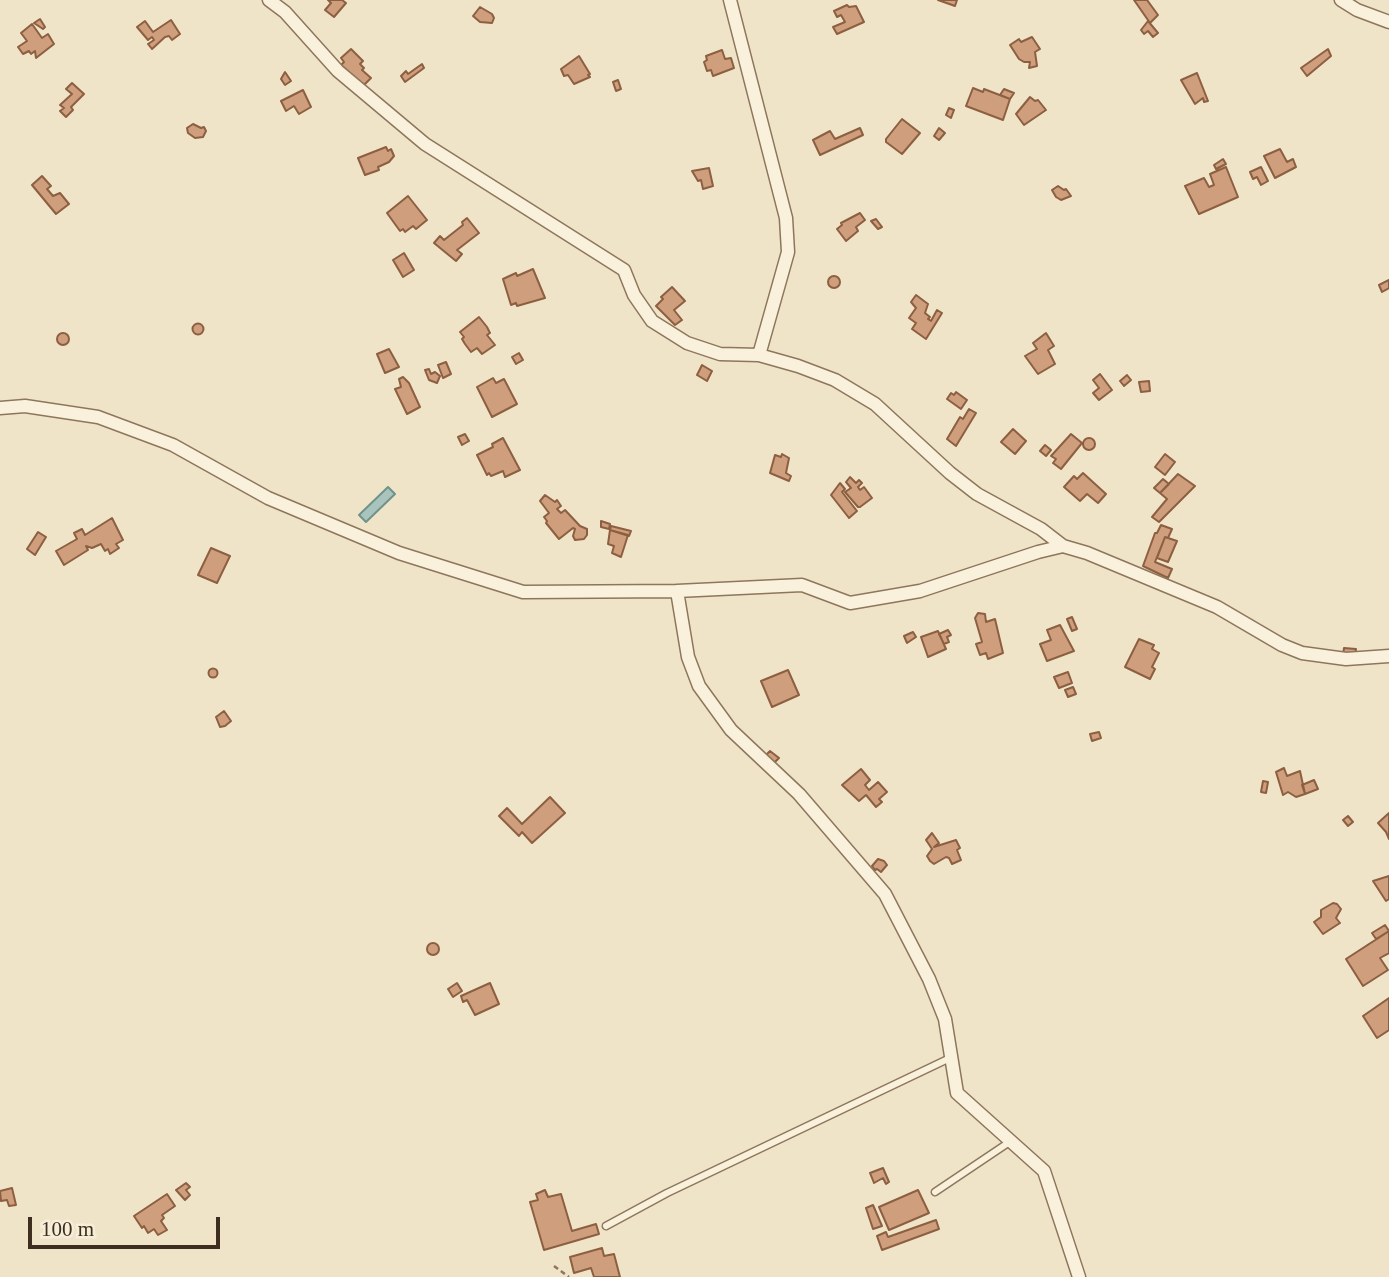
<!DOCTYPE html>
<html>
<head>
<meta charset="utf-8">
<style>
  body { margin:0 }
  #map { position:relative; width:1389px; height:1277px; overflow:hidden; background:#f0e4c8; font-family:"Times New Roman",serif }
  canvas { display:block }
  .scale { position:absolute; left:28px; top:1217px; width:192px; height:32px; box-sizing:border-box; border:4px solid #3d2e20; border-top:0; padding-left:9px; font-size:21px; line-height:24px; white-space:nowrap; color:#3d2e20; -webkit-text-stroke:5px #f7eed8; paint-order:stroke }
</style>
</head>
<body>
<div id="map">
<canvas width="1389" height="1277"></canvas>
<div class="scale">100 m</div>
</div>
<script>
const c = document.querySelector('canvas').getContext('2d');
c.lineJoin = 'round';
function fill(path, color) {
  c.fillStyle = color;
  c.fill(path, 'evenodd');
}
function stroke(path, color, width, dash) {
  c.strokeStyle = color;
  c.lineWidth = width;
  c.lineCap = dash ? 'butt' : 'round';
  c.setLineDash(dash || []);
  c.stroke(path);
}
const water = new Path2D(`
  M388,487L395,494L366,522L359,515Z`);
fill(water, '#a9c4bc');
stroke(water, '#6f938a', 2);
const building = new Path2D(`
  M328,0H342L346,3L334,17L325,10L331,3Z
  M938,0H957L955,6Z
  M1134,0H1147L1158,15L1150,23Z
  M847,5L849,7L856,6L864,22L837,34L833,27L845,22L841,15L837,17L834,11Z
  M480,7L492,14L494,18L492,23L480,22L473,16Z
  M40,19L45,27L43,29L34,23Z
  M171,20L180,34L172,40L169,36L165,37L152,49L148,44L154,40L152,37L148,40L137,27L145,21L153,32Z
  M1148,21L1158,33L1153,37L1148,31L1144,34L1141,30Z
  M32,24L42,38L48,34L54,44L36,58L35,51L31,54L29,51L23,54L18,47L27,41L21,33Z
  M1032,37L1040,49L1035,52L1037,66L1029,68L1030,62H1024L1019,59L1010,45L1019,39L1021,42Z
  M351,49L363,61L360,64L364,68L362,70L371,78L363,86L341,65L344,62L341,58Z
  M1328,49L1331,56L1307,76L1301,68Z
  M722,50L725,59L731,58L734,68L713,76L711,70L707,71L704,62L707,60L706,56Z
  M579,56L590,74L588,75L590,77L574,84L568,75L564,76L561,69Z
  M422,64L424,68L405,82L401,76L406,71L408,74Z
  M285,72L291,81L285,85L281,79Z
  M1197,73L1208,101L1204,102L1203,98L1195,104L1181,80Z
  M618,80L621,89L616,91L613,82Z
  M72,83L84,94L71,107L73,110L66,117L60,111L64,108L60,105L72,94L66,89Z
  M973,88L983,92L984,89L1010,99L1003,120L966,106Z
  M1004,89L1014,93L1010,99L1000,95Z
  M303,90L311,107L299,114L294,106L286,111L281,101Z
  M1030,97L1035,101L1038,100L1046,110L1024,125L1016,114Z
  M949,108L954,110L951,118L946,115Z
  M902,119L920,133L902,154L886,142V139Z
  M193,124L201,128L204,127L206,131L203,137L195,138L188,133L187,128Z
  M860,128L863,135L820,155L813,140L830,131L835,139Z
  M939,128L945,133L939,140L934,136Z
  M386,147L388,151L391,149L394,156L389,162L378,167L379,170L365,175L358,158Z
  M1280,149L1287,162L1293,159L1296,167L1275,178L1264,156Z
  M1223,159L1226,164L1216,169L1214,165Z
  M1226,167L1238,197L1199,214L1185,186L1204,178L1209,187L1214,185L1210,174Z
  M1261,167L1268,181L1261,185L1257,177L1253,179L1250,172Z
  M709,168L713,186L703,189L701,180L698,181L692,171Z
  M42,176L51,186L47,189L53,196L60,193L69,204L56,214L32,185Z
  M1058,186L1064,190L1066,189L1071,196L1061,200L1056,197L1052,190Z
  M408,196L427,220L416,229L413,226L405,232L403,229L400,231L387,213Z
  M860,213L865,220L856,227L858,231L846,241L837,229L842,225L841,223Z
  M467,218L479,233L457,250L462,254L456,261L434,243L440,236L444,240L463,225L462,222Z
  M876,219L882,227L878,229L871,221Z
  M404,253L414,270L403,277L393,260Z
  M533,269L545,298L517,306L516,303L511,305L503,279L516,273L517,276Z
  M828 282a6 6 0 1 1 12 0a6 6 0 1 1-12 0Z
  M1389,280V288L1382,292L1379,285Z
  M672,287L685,301L674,310L682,320L675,325L656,306L663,299L661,297Z
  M916,295L928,304L925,313L930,317L928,319L931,321L937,310L942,313L926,339L912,329L916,323L909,318L916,308L911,302Z
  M479,317L487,327L490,333L487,335L495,345L482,354L477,348L471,352L465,344L462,339L464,337L460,332Z
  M192.5 329a5.5 5.5 0 1 1 11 0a5.5 5.5 0 1 1-11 0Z
  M57 339a6 6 0 1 1 12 0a6 6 0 1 1-12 0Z
  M1046,333L1054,346L1048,350L1055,364L1038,374L1025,356L1037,349L1033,343Z
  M389,349L399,367L385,373L377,354Z
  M519,353L523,360L516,364L512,357Z
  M446,362L451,374L443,378L438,365Z
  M702,365L712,371L707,381L697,375Z
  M429,369L431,374L435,372L440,376L437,383L429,380L425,370Z
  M1100,374L1112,390L1099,400L1093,393L1099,388L1093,380Z
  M1127,375L1131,380L1124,386L1120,381Z
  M403,377L409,383L420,407L407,414L395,389L401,387L399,379Z
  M493,378L496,383L504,379L517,404L492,417L477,387Z
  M1149,381L1150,391L1141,392L1139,382Z
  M956,392L967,400L961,409L947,399L951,393L954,395Z
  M969,409L976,413L956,446L947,439L960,417L963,419Z
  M1013,429L1026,441L1015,454L1001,442Z
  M465,434L469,441L462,445L458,437Z
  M1071,434L1082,443L1061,469L1053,463L1056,459L1051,456Z
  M503,438L520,470L505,477L503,471L491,476L489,473L487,475L477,455L493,447L492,444Z
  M1083 444a6 6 0 1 1 12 0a6 6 0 1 1-12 0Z
  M1045,445L1051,450L1046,456L1040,451Z
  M782,454L789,458L786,473L791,476L789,481L770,473L775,455L781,457Z
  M1165,454L1175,462L1165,475L1155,467Z
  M1083,473L1106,494L1098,503L1087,494L1080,501L1064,487L1074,476L1077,479Z
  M1178,474L1195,486L1159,522L1152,517L1167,499L1160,493Z
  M850,477L856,483L859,480L862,483L858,487L860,490L864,487L872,498L860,507H858L845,492L851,488L846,482Z
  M1163,479L1169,484L1160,493L1154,488Z
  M840,483L845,489L842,492L857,511L849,518L831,495Z
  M545,495L555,502L557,500L561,506L557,509L561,513L565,510L580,526L587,529V535L584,539L575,540L573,536L575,529L573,528L559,539L546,523L547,521L544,517L549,513L540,501Z
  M112,518L123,540L116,544L119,548L110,554L108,549L105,551L101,544L92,548L86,546L88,550L64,565L56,551L77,539L74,533L82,529L85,535Z
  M601,521L610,524L609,529L601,527Z
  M1161,525L1172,529L1168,538L1165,537L1155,562L1172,569L1168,578L1143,566L1155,533H1157Z
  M611,526L631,531L629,536L610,530Z
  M610,530L628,535L621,557L612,553L614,546L608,544Z
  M38,532L46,537L35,555L27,549Z
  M1165,537L1177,541L1168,562L1157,558Z
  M211,548L230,556L217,583L198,575Z
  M978,613L985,614L986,622L995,619L1003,653L988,659L986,653L980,655L976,644L982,642L975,618Z
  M1072,617L1077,629L1072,631L1067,619Z
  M1060,625L1074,651L1047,661L1040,644L1051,640L1047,630Z
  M948,630L951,635L947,637L949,642L944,644L939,634Z
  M938,631L946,649L928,657L921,637Z
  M913,632L916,637L907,643L904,636Z
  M1139,639L1154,645L1152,649L1159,653L1152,667L1155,669L1150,679L1125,667Z
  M1344,648L1356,649L1355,656L1343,655Z
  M208.5 673a4.5 4.5 0 1 1 9 0a4.5 4.5 0 1 1-9 0Z
  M788,670L799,695L772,707L761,681Z
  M1068,672L1072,683L1059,688L1054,677Z
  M1073,687L1076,694L1068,697L1065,690Z
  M224,711L231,721L225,726L220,727L216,717Z
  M1099,732L1101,738L1092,741L1090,734Z
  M770,751L779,758L771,766L763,758Z
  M1284,768L1287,776L1300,771L1305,794L1296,797L1288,792L1283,795L1276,772Z
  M861,769L870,780L865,785L869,790L878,782L887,792L879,799L882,802L876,807L866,795L859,801L842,785Z
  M1314,780L1318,789L1305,794L1302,785Z
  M1263,781L1268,782L1266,793L1261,792Z
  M550,797L565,813L532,843L522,832L519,836L499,816L507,808L522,824Z
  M1389,813V839L1386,832L1378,823Z
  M1348,816L1353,822L1348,826L1343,820Z
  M932,833L939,843L934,847L956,840L960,848L957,850L961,860L952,864L949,858L946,857L934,864L930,861L927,856L932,849L926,840Z
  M878,859L884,861L887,865L881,872L877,869L875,870L872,866Z
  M1389,876V899L1386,901L1373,881Z
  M1333,903L1337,904L1341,909L1336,918L1340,923L1323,934L1314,922L1321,917V910Z
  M1385,925L1389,931L1376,939L1372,933Z
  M1389,931V953L1380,958L1388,970L1363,986L1346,959Z
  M427 949a6 6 0 1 1 12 0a6 6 0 1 1-12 0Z
  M457,983L462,991L453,997L448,989Z
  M490,983L499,1004L475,1015L467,1000L463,1002L461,996Z
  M1389,998V1030L1377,1038L1363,1016Z
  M883,1168L889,1182L886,1184L883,1178L874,1183L870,1173Z
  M186,1183L190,1187L186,1190L190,1195L185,1200L176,1190Z
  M12,1188L16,1205L9,1206L7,1200L1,1201L0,1191Z
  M545,1190L548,1197L561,1194L572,1231L596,1224L599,1234L544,1250L530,1202L538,1200L536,1194Z
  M918,1190L929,1213L889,1230L879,1207Z
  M167,1194L175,1206L162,1215L164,1218L161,1221L167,1230L158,1235L154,1229L148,1233L144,1226L142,1228L134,1216Z
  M873,1205L882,1226L873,1229L866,1208Z
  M936,1220L939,1229L882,1250L877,1236L886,1232L888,1237Z
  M602,1248L604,1256L614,1254L620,1277H594L591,1268L574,1273L570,1257Z`);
fill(building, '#cf9f7d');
stroke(building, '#8d5f41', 2);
const service = new Path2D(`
  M935,1192L1011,1141
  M606,1226L667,1193L950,1058`);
const minor = new Path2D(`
  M269,0L285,12L338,71L425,144L624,270L634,295L652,321L687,343L720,354L759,355L798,366L835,380L875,404L950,473L977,494L1041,529L1063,546
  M730,0L786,218L788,252L759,355
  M1341,0L1357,10L1389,22
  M0,408L25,406L98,417L173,445L268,498L399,553L523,592L677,591L802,585L850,603L920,591L1038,552L1063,546L1087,553L1217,607L1282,645L1302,653L1346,659L1389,656
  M677,591L688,657L699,686L731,730L799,794L885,894L929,979L945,1019L957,1093L1044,1171L1079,1277`);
stroke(service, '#8d765c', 9);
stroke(minor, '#8d765c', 15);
stroke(new Path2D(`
  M554,1266L569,1277`), '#8d765c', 2.5, [5, 3.5]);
stroke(service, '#faf1dc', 6);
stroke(minor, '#faf1dc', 12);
</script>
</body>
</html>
